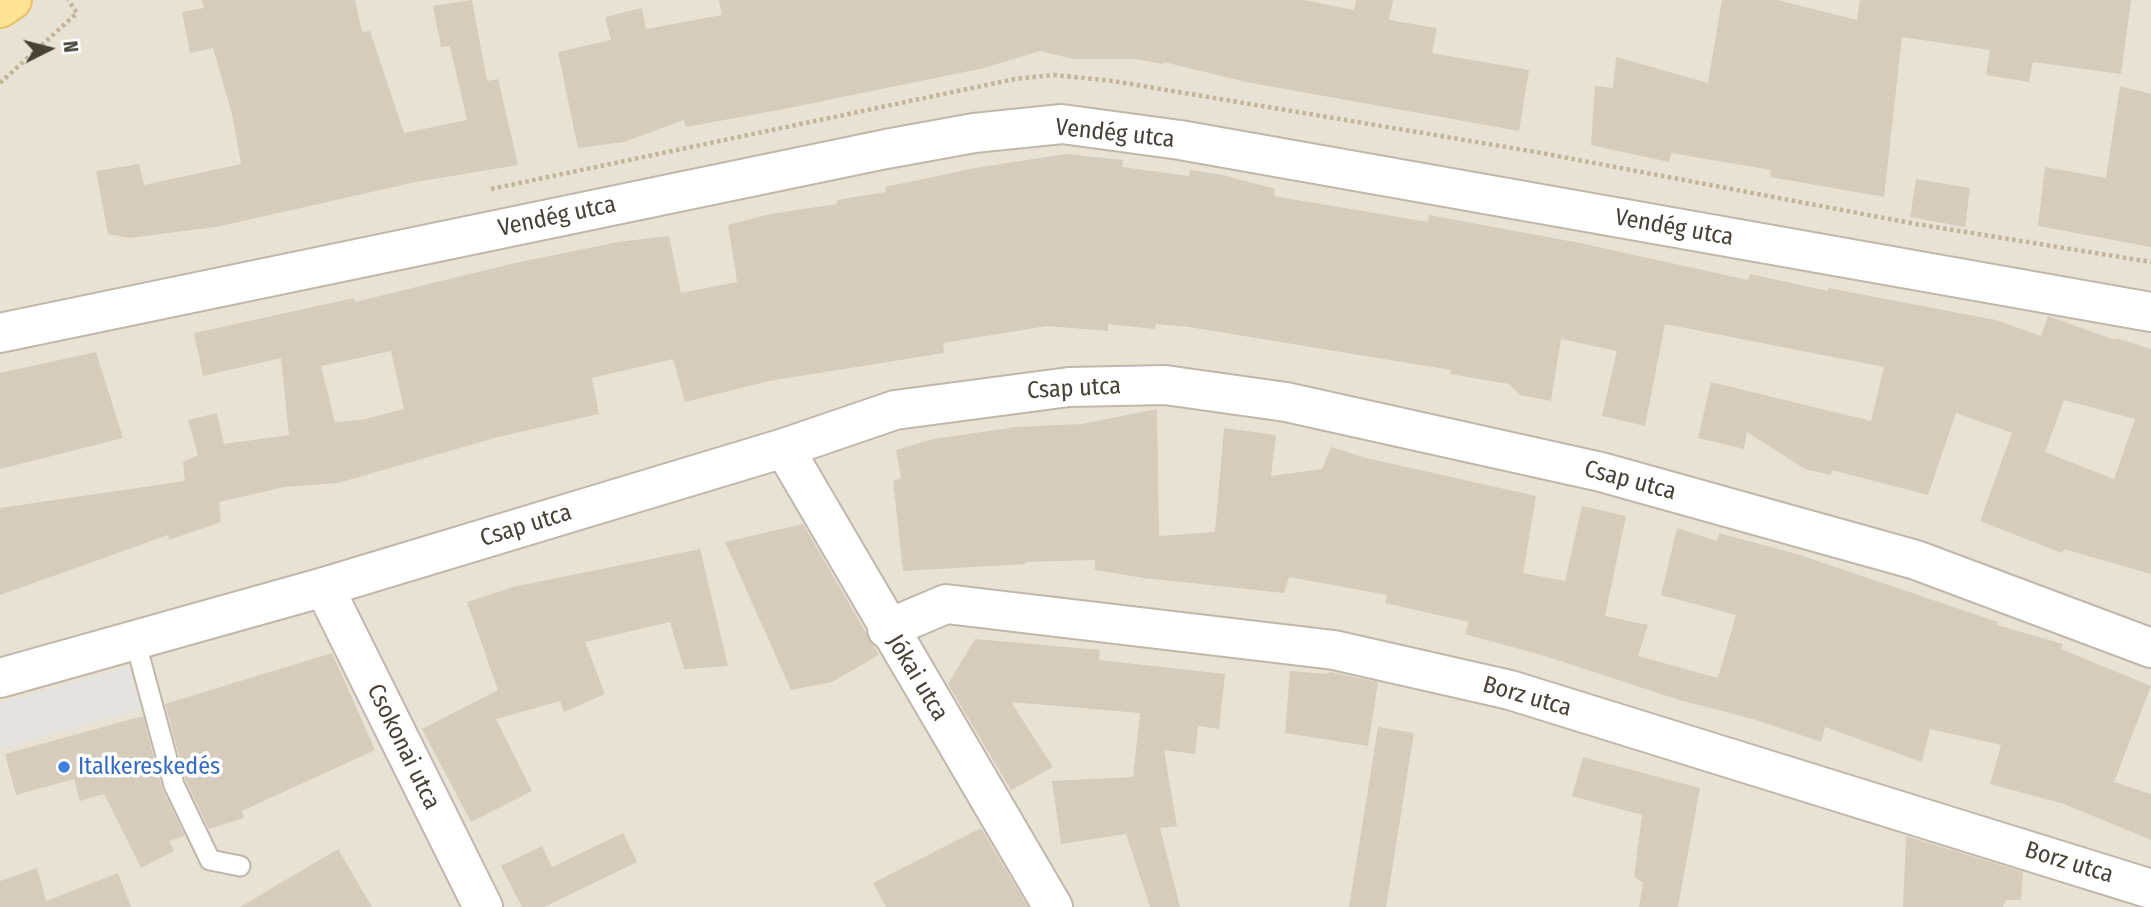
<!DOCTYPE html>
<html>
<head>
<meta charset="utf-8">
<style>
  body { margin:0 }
  #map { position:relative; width:2151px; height:907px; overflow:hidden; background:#f4f0e7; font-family:"Fira Sans Condensed",sans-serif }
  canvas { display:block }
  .north { position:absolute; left:14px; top:14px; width:70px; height:70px; -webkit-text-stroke:5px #fff; paint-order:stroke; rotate:84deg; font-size:19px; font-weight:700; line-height:28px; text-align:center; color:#474136 }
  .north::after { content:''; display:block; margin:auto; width:24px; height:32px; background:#474136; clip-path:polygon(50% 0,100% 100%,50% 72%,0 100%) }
</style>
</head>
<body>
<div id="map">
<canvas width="2151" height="907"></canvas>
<div class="north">N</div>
</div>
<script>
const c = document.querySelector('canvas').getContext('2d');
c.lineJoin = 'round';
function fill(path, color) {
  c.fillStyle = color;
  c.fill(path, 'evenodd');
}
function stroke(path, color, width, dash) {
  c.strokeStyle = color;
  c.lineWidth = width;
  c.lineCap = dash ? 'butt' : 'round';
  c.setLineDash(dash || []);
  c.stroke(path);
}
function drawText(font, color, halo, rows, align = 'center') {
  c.font = font + ' "Fira Sans Condensed",sans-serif';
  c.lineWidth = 7;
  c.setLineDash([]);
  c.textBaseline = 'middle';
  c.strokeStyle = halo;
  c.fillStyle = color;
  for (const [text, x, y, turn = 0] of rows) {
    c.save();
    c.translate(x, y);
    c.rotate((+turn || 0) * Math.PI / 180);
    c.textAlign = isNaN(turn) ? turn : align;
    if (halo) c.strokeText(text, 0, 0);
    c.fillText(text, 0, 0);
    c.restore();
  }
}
fill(new Path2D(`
  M0,0H2151V907H0Z`), '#e8e2d5');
fill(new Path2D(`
  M129,666L141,709L0,749V703Z`), '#e5e3df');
fill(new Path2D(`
  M202,0H355L362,32L370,31L404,133L467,120L450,46L441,47L433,6L472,0L487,81L498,79L518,165L416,182L216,227L129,238L108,234L96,171L139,164L144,185L241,164L232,114L213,48L190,53L182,12L204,8Z
  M719,0H1304L1354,10L1356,0H1393L1389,20L1437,28L1432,53L1529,70L1519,131L1246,82L1164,62L1163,64L1135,59H1073L1040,51L984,68L784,109L686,127L684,120L624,142L578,148L558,52L611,40L605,17L642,8L646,29L722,15Z
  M1722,0H1777L1857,20L1860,0H2131L2121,74L2033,62L2029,82L1986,75L1990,50L1902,37L1884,197L1770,177L1771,170L1671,153L1669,162L1591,145L1595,86L1613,88L1616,57L1708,83Z
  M2120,86L2151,94V247L2038,226L2045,167L2106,178Z
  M1066,154L1123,160L1122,167L1189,176L1190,170L1223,175L1275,189L1274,196L1428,222L1429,215L1580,243L1748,280L1750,274L1828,291V288L1996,320L2041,336L2048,316L2115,340L2116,338L2151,349V574L2064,549L2062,553L1980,521L2012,433L1956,413L1928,495L1832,470L1831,475L1805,469L1747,432L1744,449L1698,438L1711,382L1871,421L1884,367L1665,324L1645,426L1602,416L1617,351L1561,339L1551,401L1520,395L1509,384L1450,374L1451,370L1189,327L1156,324L1155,329L1108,324V331L1047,326L943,343L944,353L769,381L685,402L673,359L592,378L599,414L498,437L338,483L284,487L219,502L221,522L169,540L168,535L0,595V508L185,481L183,462L198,455L188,420L217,413L224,444L289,435L281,358L203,376L194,333L354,298L355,302L515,263L618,242L669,236L681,293L737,282L728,225L770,214L837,204V200L886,192L885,187L975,168ZM391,351L404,409L361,420L335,422L321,366ZM2064,400L2135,419L2114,479L2045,452Z
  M1916,179L1970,188L1965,227L1910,217Z
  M96,352L123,438L0,469V373Z
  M1157,409L1159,536L1215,532L1224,428L1276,435L1271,476L1322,469L1331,447L1366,458L1536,496L1523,573L1565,581L1582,506L1626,516L1605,616L1648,625L1638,656L1718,678L1736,615L1661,595L1677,528L1717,541L1719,533L1800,555L1998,622L1997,625L2063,644L2061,649L2151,686L2114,782L2151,794V840L2064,804L1990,784L2001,745L1930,729L1922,762L1825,727L1821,742L1753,719L1679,700L1545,656L1465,634L1469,622L1385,603L1387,595L1289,577L1284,593L1144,578L1095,570V560L1025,562V564L903,571L893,481L901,478L896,450L933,439L1016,427L1082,424Z
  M803,524L879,655L832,682L791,690L725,542Z
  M700,549L728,666L684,669L670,622L585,642L605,694L564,712L560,701L496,719L532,791L471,822L422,729L498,690L467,602L513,587Z
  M975,639L1100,650L1099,660L1225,674L1219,729L1198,726L1195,754L1164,750L1177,826L1160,828L1180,907H1150L1126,834L1061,844L1052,781L1133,777L1140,713L1011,702L1053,767L1011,790L948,684Z
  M332,653L375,750L242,811L244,818L209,829L186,781L165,704Z
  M1290,671L1327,674L1330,672L1378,682L1368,746L1285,733Z
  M143,716L162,788L185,836L169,841L174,851L141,868L104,794L80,801L74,779L16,795L5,754Z
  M1378,727L1414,733L1386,907H1349Z
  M1583,757L1700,788L1678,907H1639L1643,882L1634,877L1642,815L1572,796Z
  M981,828L1028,907H886L873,883Z
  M623,833L637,862L544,907H522L501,866L542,846L552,867Z
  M1906,836L2023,872L2021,900H2006L2003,907H1903Z
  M338,849L372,907H240Z
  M37,868L46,901L118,873L131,907H0V881Z`), '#d5ccbc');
const service = new Path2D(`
  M135,640L174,785L210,860L240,866`);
const minor = new Path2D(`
  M0,333L886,149L974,133L1062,124L1180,140L2151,312
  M784,448L1053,907
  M324,587L483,907
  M887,629L946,604L1334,650L1510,690L2151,889
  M0,678L324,587L784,448L895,410L1069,387L1165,385L1286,402L1601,472L1916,560L2151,648`);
const primary = new Path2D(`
  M0,8L12,0`);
stroke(service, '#bfb8aa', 23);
stroke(minor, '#bfb8aa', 42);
stroke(primary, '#e5c164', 42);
stroke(new Path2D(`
  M0,83L77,13L68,0
  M491,189L1015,79L1054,75L1113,81L1536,152L1916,224L2151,262`), '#c1b49b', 4.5, [3.5, 3.5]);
stroke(service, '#fff', 19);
stroke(minor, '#fff', 38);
stroke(primary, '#ffe395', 38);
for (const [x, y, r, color] of [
  [64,767,7,"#3f7fe0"]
]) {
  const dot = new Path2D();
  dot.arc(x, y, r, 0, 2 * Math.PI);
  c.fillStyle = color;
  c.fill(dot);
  stroke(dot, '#fff', 2.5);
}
drawText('24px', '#474136', '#fff', [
  ["Vendég utca",1115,134,6],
  ["Vendég utca",557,217,-12],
  ["Vendég utca",1674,228,10],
  ["Csap utca",1074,389,-3],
  ["Csap utca",1630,481,15],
  ["Csap utca",526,526,-17],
  ["Jókai utca",917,678,59],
  ["Borz utca",1527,697,16],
  ["Csokonai utca",403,747,64],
  ["Borz utca",2069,863,17]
]);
drawText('24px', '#366cbe', '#fff', [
  ["Italkereskedés",78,767]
], 'left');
</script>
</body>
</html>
